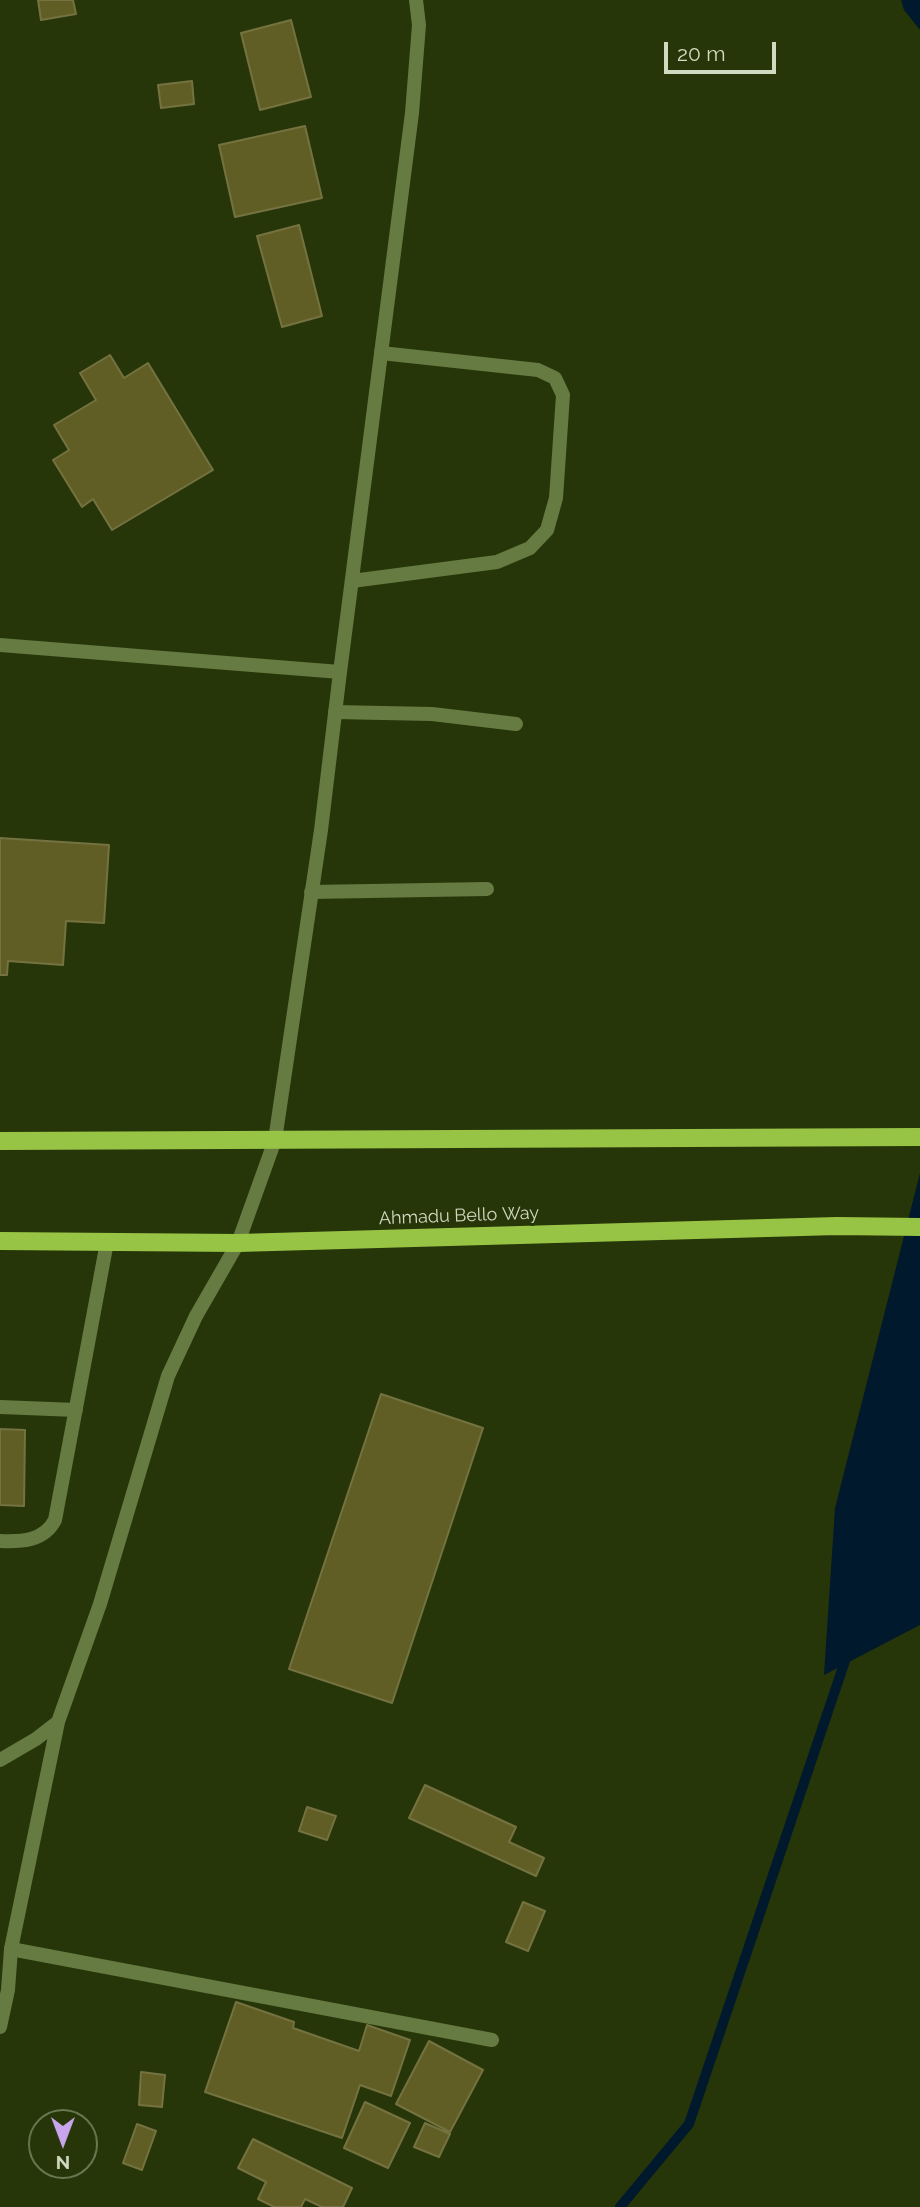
<!DOCTYPE html>
<html>
<head>
<meta charset="utf-8">
<style>
  body { margin:0 }
  #map { position:relative; width:920px; height:2207px; overflow:hidden; background:#273608; font-family:Raleway,sans-serif }
  canvas { display:block }
  .north { position:absolute; left:28px; top:2109px; width:70px; height:70px; box-sizing:border-box; background:#273608; border:2px solid #6a7852; border-radius:50%; rotate:180deg; font-size:19px; font-weight:700; line-height:28px; text-align:center; color:#cfdac1 }
  .north::after { content:''; display:block; margin:auto; width:24px; height:32px; background:#c9a5ee; clip-path:polygon(50% 0,100% 100%,50% 72%,0 100%) }
  .scale { position:absolute; left:664px; top:42px; width:112px; height:32px; box-sizing:border-box; border:4px solid #cfdac1; border-top:0; padding-left:9px; font-size:21px; line-height:24px; white-space:nowrap; color:#cfdac1; -webkit-text-stroke:5px #273608; paint-order:stroke }
</style>
</head>
<body>
<div id="map">
<canvas width="920" height="2207"></canvas>
<div class="north">N</div>
<div class="scale">20 m</div>
</div>
<script>
const c = document.querySelector('canvas').getContext('2d');
c.lineJoin = 'round';
function fill(path, color) {
  c.fillStyle = color;
  c.fill(path, 'evenodd');
}
function stroke(path, color, width, dash) {
  c.strokeStyle = color;
  c.lineWidth = width;
  c.lineCap = dash ? 'butt' : 'round';
  c.setLineDash(dash || []);
  c.stroke(path);
}
function drawText(font, color, halo, rows, align = 'center') {
  c.font = font + ' Raleway,sans-serif';
  c.lineWidth = 6;
  c.setLineDash([]);
  c.textBaseline = 'middle';
  c.strokeStyle = halo;
  c.fillStyle = color;
  for (const [text, x, y, turn = 0] of rows) {
    c.save();
    c.translate(x, y);
    c.rotate((+turn || 0) * Math.PI / 180);
    c.textAlign = isNaN(turn) ? turn : align;
    if (halo) c.strokeText(text, 0, 0);
    c.fillText(text, 0, 0);
    c.restore();
  }
}
fill(new Path2D(`
  M901,0H920V30L904,10Z
  M920,1173V1625L824,1675L835,1508Z`), '#01192d');
stroke(new Path2D(`
  M620,2207L689,2124L848,1652`), '#01192d', 10);
const building = new Path2D(`
  M38,0H73L76,14L41,20Z
  M291,20L311,97L260,110L241,33Z
  M192,81L194,104L161,108L158,85Z
  M305,126L322,198L235,217L219,145Z
  M299,225L322,316L282,327L257,236Z
  M110,355L124,378L148,363L213,470L112,530L93,499L82,507L53,460L69,450L54,425L96,400L80,373Z
  M0,838L109,845L104,923L66,921L63,965L8,961L7,975H0Z
  M381,1394L483,1428L392,1703L289,1669Z
  M0,1429L25,1430L24,1506L0,1505Z
  M425,1785L516,1827L509,1842L544,1858L536,1876L409,1818Z
  M307,1807L336,1816L327,1840L299,1831Z
  M523,1902L545,1911L528,1951L506,1942Z
  M236,2002L294,2022L293,2028L359,2051L367,2025L410,2040L391,2096L360,2085L342,2138L205,2092Z
  M429,2041L483,2070L450,2132L396,2104Z
  M141,2072L165,2075L162,2107L139,2105Z
  M365,2102L410,2123L388,2168L344,2148Z
  M425,2123L450,2134L439,2157L414,2147Z
  M137,2124L156,2131L142,2170L123,2163Z
  M253,2139L352,2188L343,2207H322L305,2199L301,2207H274L258,2199L266,2182L238,2168Z`);
fill(building, '#615e25');
stroke(building, '#747240', 2);
stroke(new Path2D(`
  M352,581L497,562L530,548L547,530L556,498L563,395L555,378L538,370L381,353
  M335,712L432,714L516,724
  M311,892L487,889
  M0,1407L76,1410
  M0,1541C22,1542 44,1541 55,1520L107,1242
  M11,1949L492,2040`), '#657b42', 14);
stroke(new Path2D(`
  M0,645L340,672L321,830L275,1140L238,1243L196,1316L168,1376L100,1604L58,1722L36,1739L0,1760
  M340,672L412,113L419,25L416,0
  M0,2027L8,1990L11,1949L58,1722`), '#657b42', 14);
stroke(new Path2D(`
  M0,1141L920,1137
  M0,1241L238,1243L837,1226L920,1227`), '#98c446', 18);
drawText('18px', '#cfdac1', '#273608', [
  ["Ahmadu Bello Way",459,1216,-2]
]);
</script>
</body>
</html>
